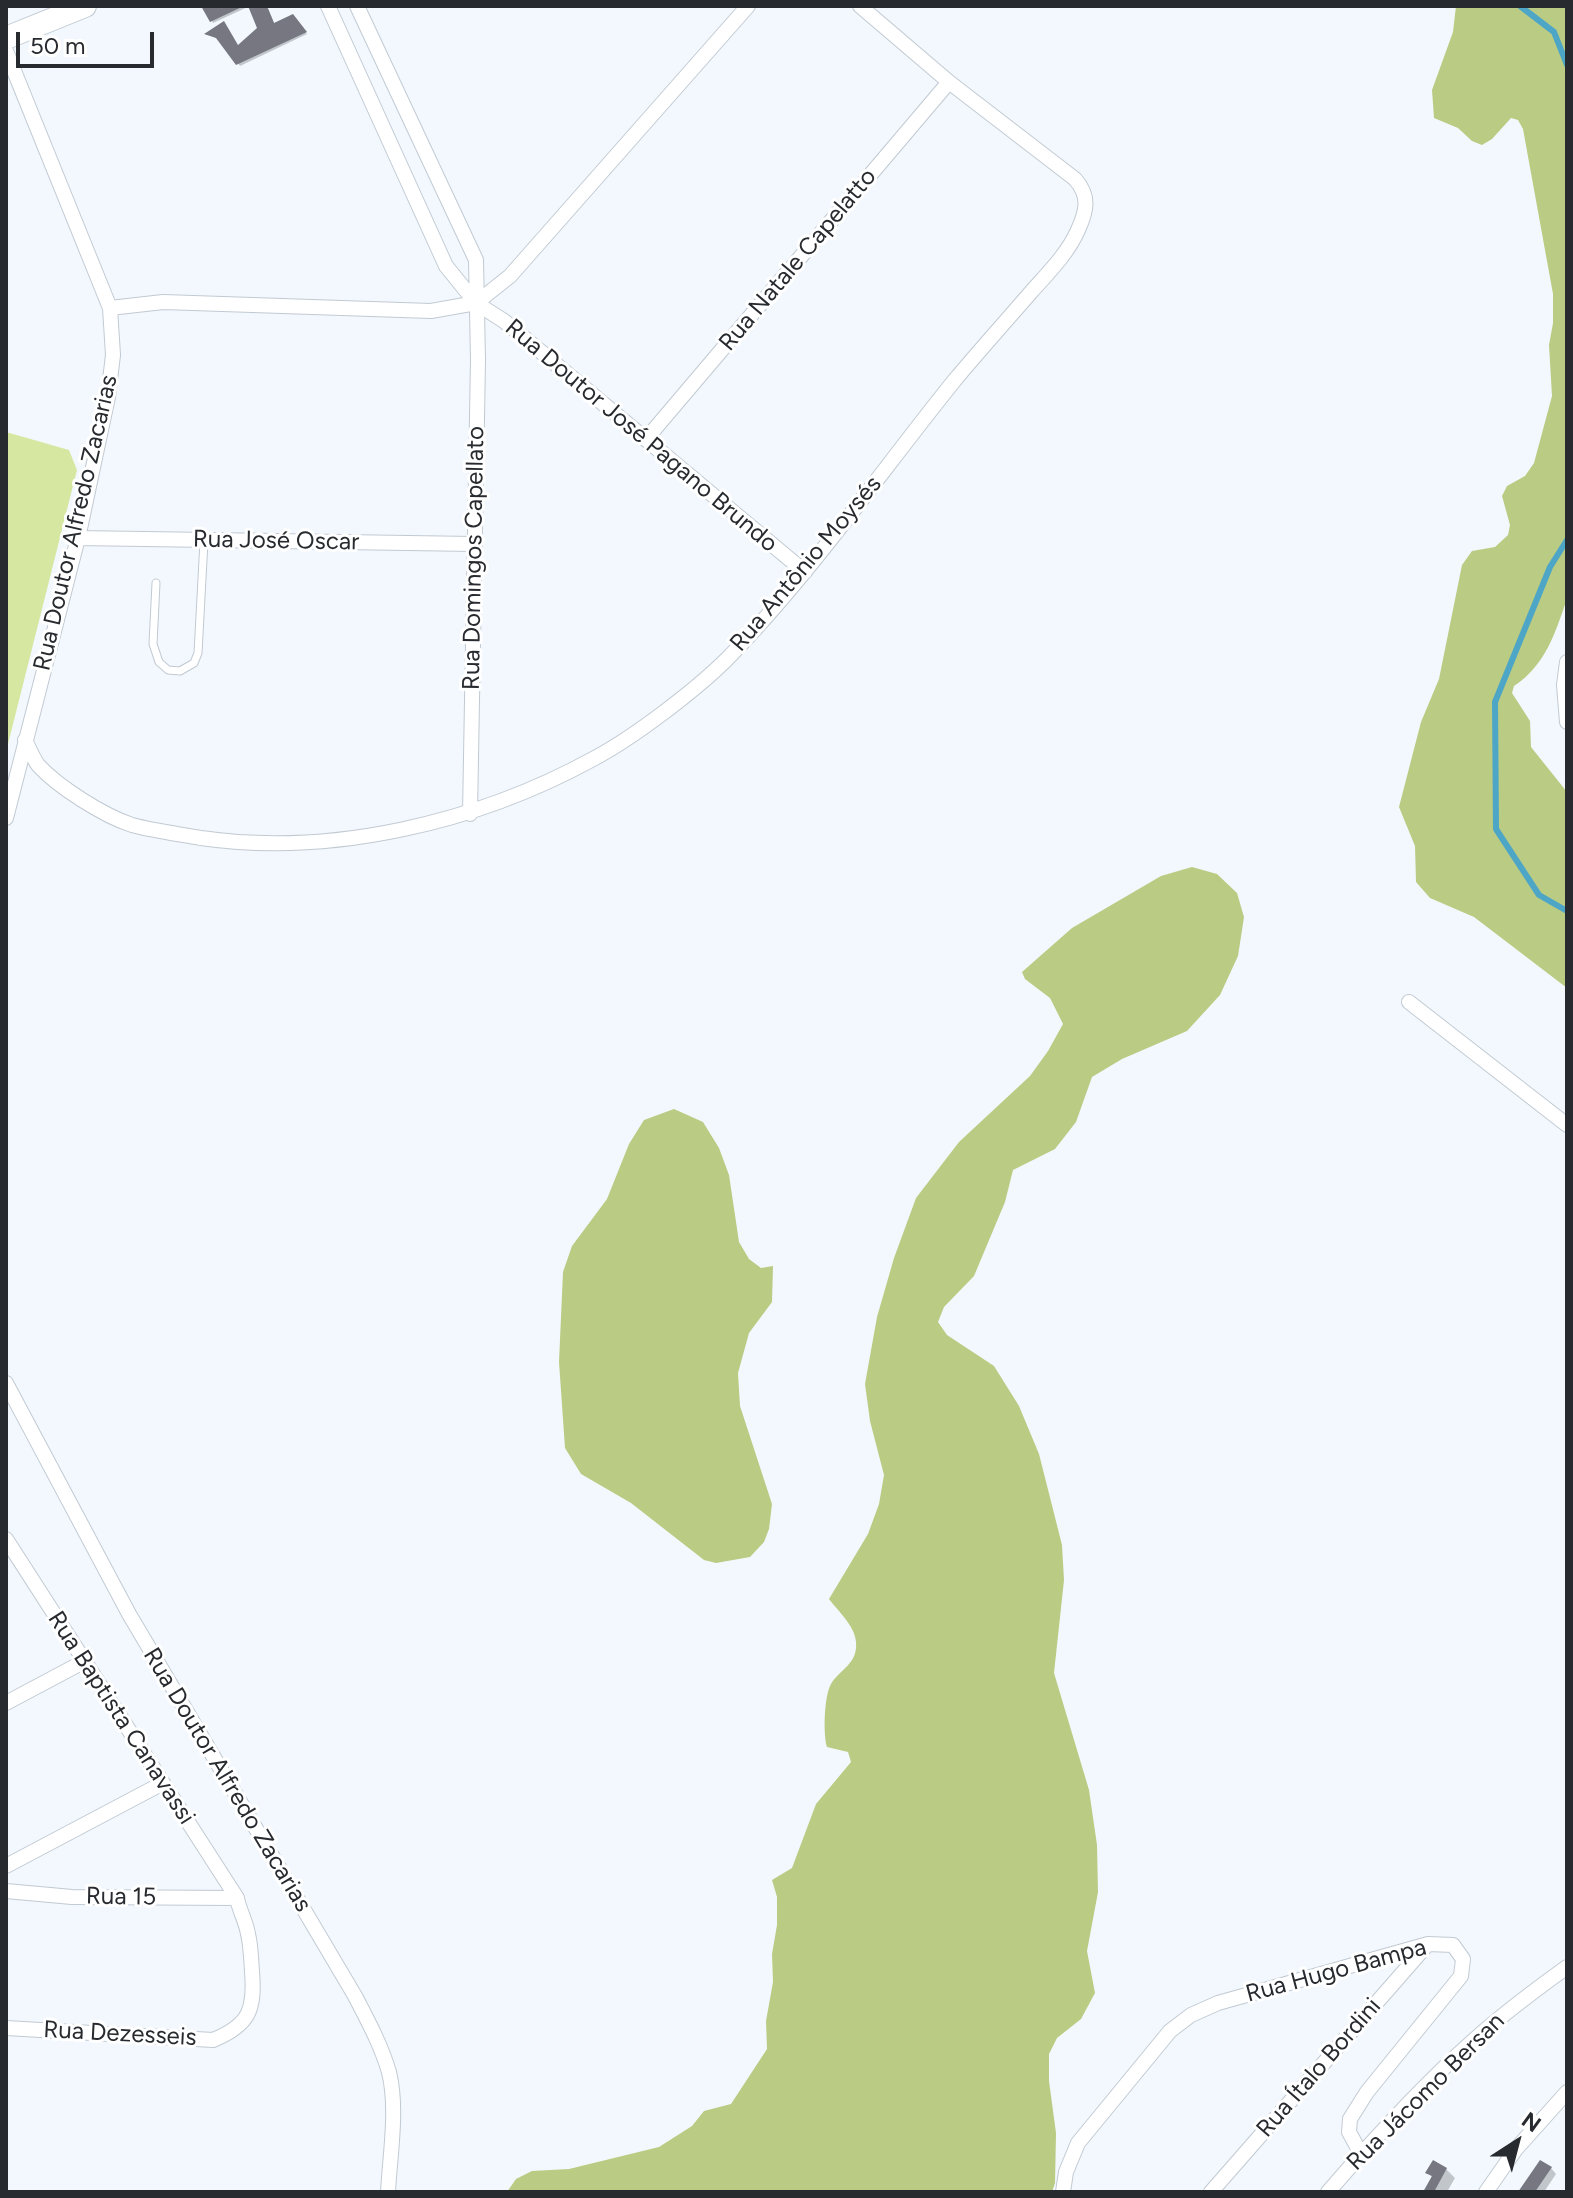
<!DOCTYPE html>
<html>
<head>
<meta charset="utf-8">
<style>
  body { margin:0 }
  #map { position:relative; width:1573px; height:2198px; overflow:hidden; background:#f2f8fd; font-family:Figtree,sans-serif }
  canvas { display:block }
  .frame { position:absolute; inset:0; border:8px solid #272a2e; pointer-events:none }
  .north { position:absolute; left:1477px; top:2102px; width:80px; height:80px; -webkit-text-stroke:6px #fff; paint-order:stroke; rotate:36deg; font-size:22px; font-weight:700; line-height:32px; text-align:center; color:#272a2e }
  .north::after { content:''; display:block; margin:auto; width:28px; height:36px; background:#272a2e; clip-path:polygon(50% 0,100% 100%,50% 72%,0 100%) }
  .scale { position:absolute; left:16px; top:32px; width:138px; height:36px; box-sizing:border-box; border:4px solid #272a2e; border-top:0; padding-left:10px; font-size:24px; line-height:28px; white-space:nowrap; color:#272a2e; -webkit-text-stroke:6px #fff; paint-order:stroke }
</style>
</head>
<body>
<div id="map">
<canvas width="1573" height="2198"></canvas>
<div class="frame"></div>
<div class="north">N</div>
<div class="scale">50 m</div>
</div>
<script>
const c = document.querySelector('canvas').getContext('2d');
c.lineJoin = 'round';
function fill(path, color) {
  c.fillStyle = color;
  c.fill(path, 'evenodd');
}
function stroke(path, color, width, dash) {
  c.strokeStyle = color;
  c.lineWidth = width;
  c.lineCap = dash ? 'butt' : 'round';
  c.setLineDash(dash || []);
  c.stroke(path);
}
function drawText(font, color, halo, rows, align = 'center') {
  c.font = font + ' Figtree,sans-serif';
  c.lineWidth = 6;
  c.setLineDash([]);
  c.textBaseline = 'middle';
  c.strokeStyle = halo;
  c.fillStyle = color;
  for (const [text, x, y, turn = 0] of rows) {
    c.save();
    c.translate(x, y);
    c.rotate((+turn || 0) * Math.PI / 180);
    c.textAlign = isNaN(turn) ? turn : align;
    if (halo) c.strokeText(text, 0, 0);
    c.fillText(text, 0, 0);
    c.restore();
  }
}
fill(new Path2D(`
  M6,432L69,450L77,470L6,752Z`), '#d6e7a1');
fill(new Path2D(`
  M1456,6H1567V599C1555,633 1546,665 1514,686L1512,693L1530,721L1531,747L1567,792V988L1474,917L1430,898L1416,882L1415,846L1399,807L1421,722L1439,679L1462,565L1472,551L1495,547L1508,535L1510,525L1502,496L1507,486L1525,476L1534,463L1552,396L1549,345L1553,323V294L1523,129L1518,120L1511,118L1492,139L1482,145L1472,141L1458,128L1434,118L1432,90L1453,32Z
  M1192,867L1217,874L1237,893L1244,917L1238,956L1220,995L1187,1031L1122,1059L1092,1077L1076,1122L1055,1149L1013,1170L1005,1202L974,1276L944,1307L938,1322L947,1335L994,1366L1019,1406L1039,1454L1062,1545L1064,1580L1054,1673L1089,1790L1097,1845L1098,1892L1087,1951L1095,1993L1081,2019L1057,2038L1049,2054V2081L1056,2133L1055,2183L1052,2192H507L516,2179L532,2171L569,2169L659,2147L692,2126L704,2111L731,2104L767,2049L766,2021L773,1982L772,1954L777,1925V1897L772,1880L792,1868L816,1804L851,1762L848,1752L827,1747C823,1735 824,1696 831,1684C840,1669 858,1664 856,1642C855,1626 838,1611 829,1599L868,1534L879,1504L884,1475L870,1421L865,1384L877,1317L894,1258L916,1198L959,1142L1030,1076L1048,1051L1063,1024L1050,998L1025,979L1022,972L1072,928L1161,876Z
  M674,1109L703,1122L719,1148L729,1175L739,1242L749,1259L761,1268L773,1266L772,1302L749,1333L738,1373L740,1406L772,1504L769,1529L764,1542L750,1557L716,1563L704,1560L631,1503L581,1474L565,1448L559,1362L563,1272L572,1246L607,1199L629,1144L644,1120Z`), '#bacb83');
fill(new Path2D(`
  M203,6H250L213,23Z
  M250,6H267L275,25L293,17L307,34L240,66L220,40L208,34L238,47L260,29Z
  M1551,2168L1556,2174L1544,2192H1521Z
  M1446,2169L1455,2178L1447,2192H1425L1433,2178L1428,2173Z`), '#0003');
stroke(new Path2D(`
  M1520,6L1554,32L1567,65
  M1567,540L1550,567L1495,702L1496,829L1539,895L1567,911`), '#4ea6c7', 6);
fill(new Path2D(`
  M201,6H244L210,22Z
  M248,6H267L274,23L293,14L307,32L236,65L216,38L204,34L224,21L238,45L257,28Z
  M1433,2160L1447,2168L1434,2192H1423L1432,2176L1425,2173Z
  M1540,2160L1552,2167L1535,2192H1518Z`), '#767781');
const lane = new Path2D(`
  M156,583L153,644L159,662L168,670L180,671L194,663L198,653L204,541`);
const street = new Path2D(`
  M328,6L446,266L476,303L504,321L805,572
  M357,6L476,260L478,360L470,814
  M6,51L110,308L113,355L108,397L78,538L6,818
  M110,308L163,302L431,311L476,303L510,276L748,6
  M647,438L949,82
  M78,538L474,544
  M1567,662L1564,685L1567,722
  M25,740C29,748 33,758 38,765C58,787 104,816 132,825C154,831 179,834 201,838C332,857 478,822 593,759C633,738 696,690 728,658C811,573 879,474 954,381C979,351 1006,321 1032,291C1049,272 1068,253 1078,230C1087,210 1090,196 1075,179L949,82L860,6
  M1409,1002L1567,1125
  M6,1383L129,1614L355,1996C368,2021 381,2045 389,2072C398,2109 390,2154 388,2192
  M6,1539L237,1898C239,1910 246,1921 248,1934C251,1946 251,1959 252,1971C255,2009 250,2025 213,2040L6,2028
  M6,1703L85,1661
  M6,1866L163,1783
  M6,1891L72,1897L237,1898
  M1063,2192L1066,2172L1078,2143L1170,2031L1191,2015L1218,2003L1428,1944L1453,1945L1463,1959L1461,1976L1367,2092L1350,2119L1349,2132L1361,2154
  M1211,2192L1427,1945
  M1328,2192C1373,2140 1423,2085 1474,2040C1504,2013 1535,1990 1567,1967
  M1486,2192L1516,2149L1567,2092`);
const primary = new Path2D(`
  M6,38L85,6`);
stroke(lane, '#c1cad3', 9);
stroke(street, '#c1cad3', 16);
stroke(primary, '#c1cad3', 24);
stroke(lane, '#fff', 7);
stroke(street, '#fff', 14);
stroke(primary, '#fff', 22);
drawText('24px', '#272a2e', '#fff', [
  ["Rua Natale Capelatto",798,260,-50],
  ["Rua Doutor José Pagano Brundo",641,436,40],
  ["Rua Doutor Alfredo Zacarias",76,523,-77],
  ["Rua José Oscar",276,541,1],
  ["Rua Domingos Capellato",474,558,-89],
  ["Rua Antônio Moysés",806,564,-50],
  ["Rua Baptista Canavassi",121,1718,57],
  ["Rua Doutor Alfredo Zacarias",227,1780,59],
  ["Rua 15",121,1897,1],
  ["Rua Hugo Bampa",1336,1971,-15],
  ["Rua Dezesseis",120,2034,3],
  ["Rua Ítalo Bordini",1319,2068,-49],
  ["Rua Jácomo Bersan",1426,2092,-45]
]);
</script>
</body>
</html>
